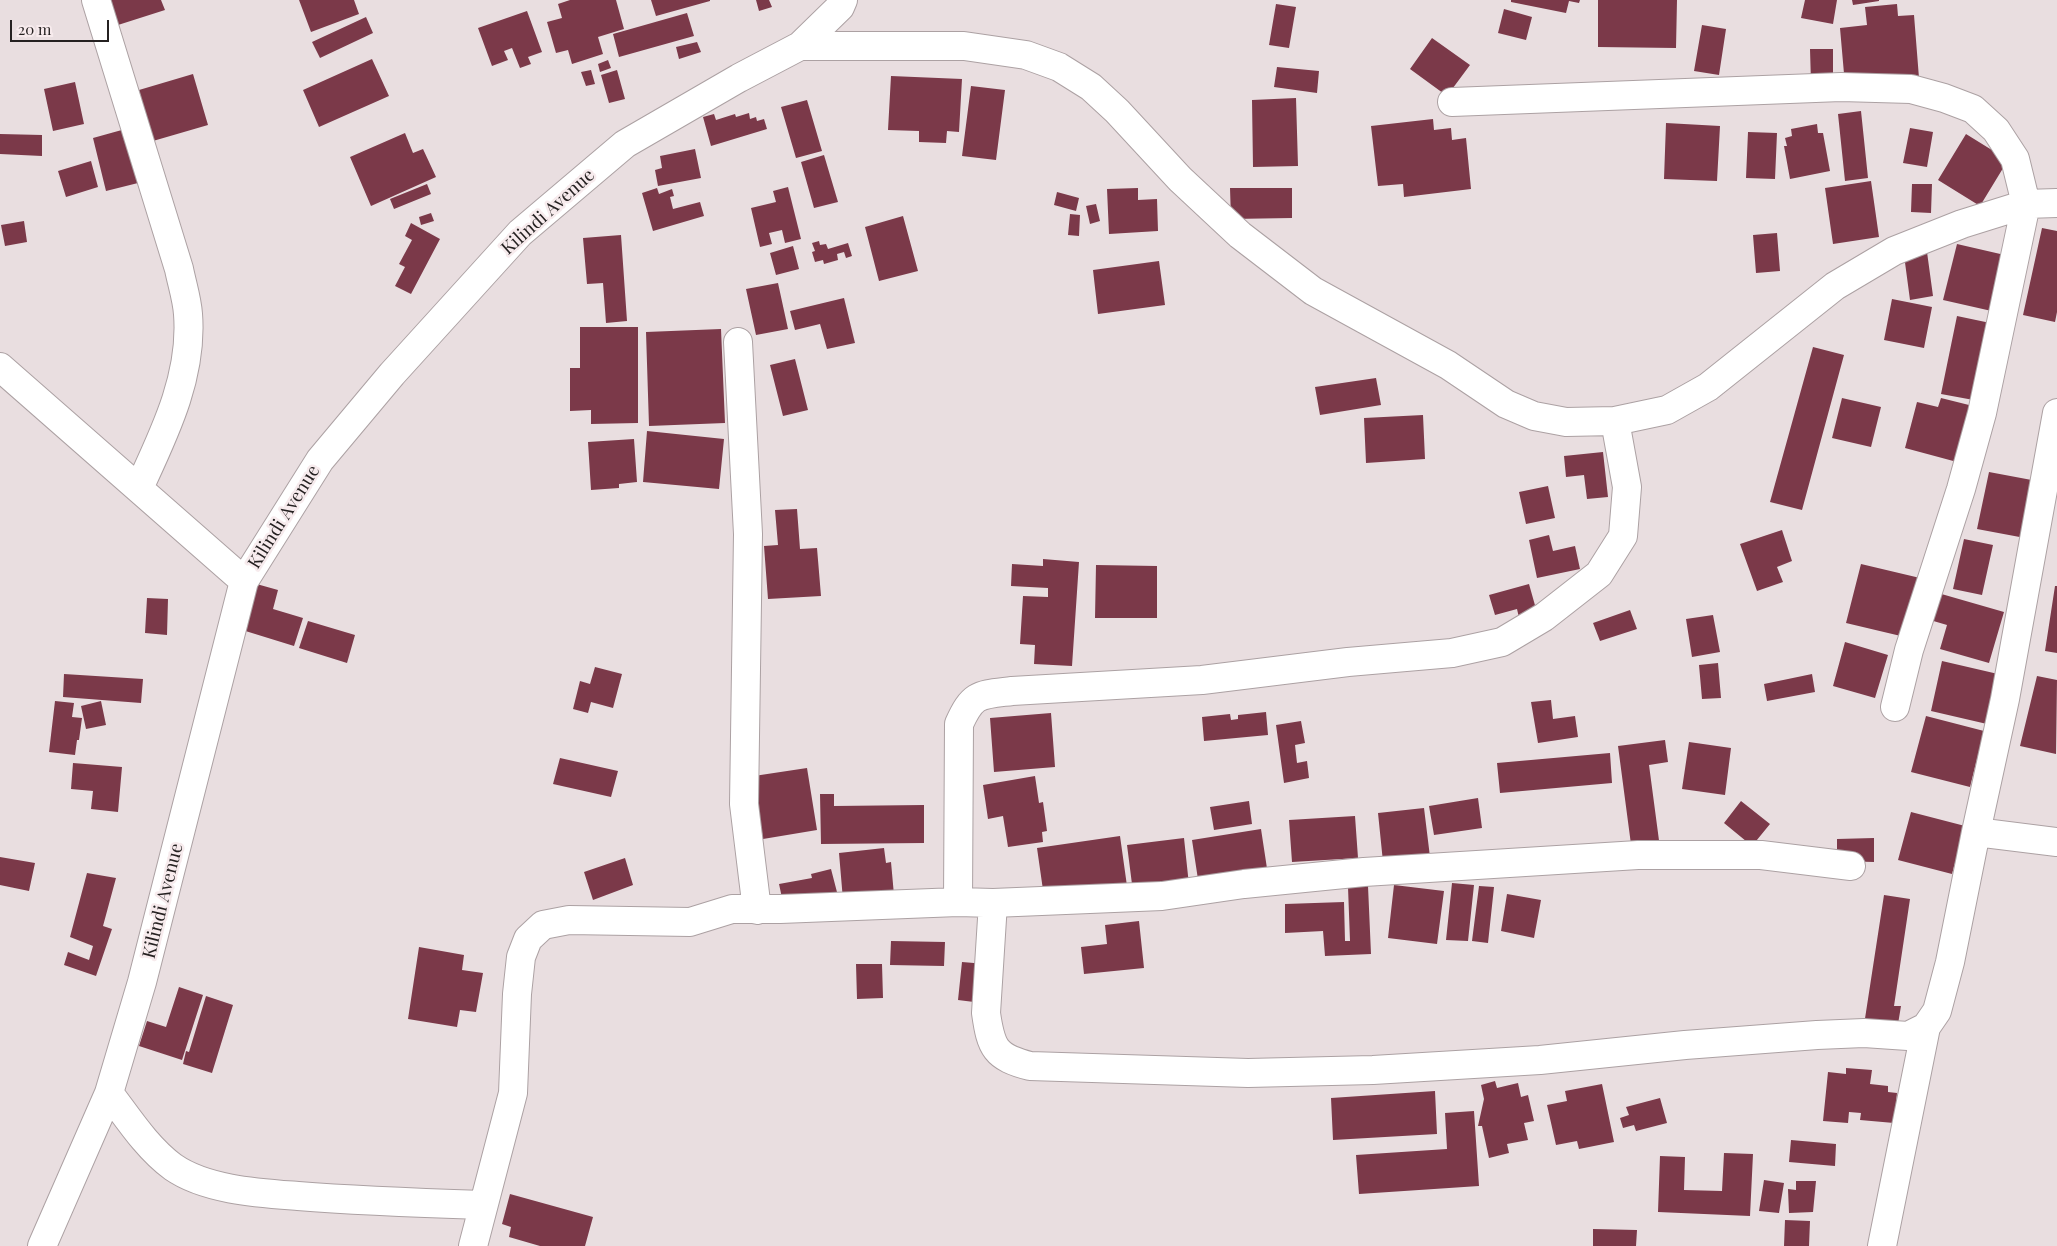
<!DOCTYPE html>
<html>
<head>
<meta charset="utf-8">
<style>
  body { margin:0 }
  #map { position:relative; width:2057px; height:1246px; overflow:hidden; background:#e9dee0; font-family:"Playfair Display",serif }
  canvas { display:block }
  .scale { position:absolute; left:10px; top:20px; width:99px; height:22px; box-sizing:border-box; border:2px solid #252121; border-top:0; padding-left:6px; font-size:15px; line-height:18px; white-space:nowrap; color:#252121; -webkit-text-stroke:4px #f7ebed; paint-order:stroke }
</style>
</head>
<body>
<div id="map">
<canvas width="2057" height="1246"></canvas>
<div class="scale">20 m</div>
</div>
<script>
const c = document.querySelector('canvas').getContext('2d');
c.lineJoin = 'round';
function fill(path, color) {
  c.fillStyle = color;
  c.fill(path, 'evenodd');
}
function stroke(path, color, width, dash) {
  c.strokeStyle = color;
  c.lineWidth = width;
  c.lineCap = dash ? 'butt' : 'round';
  c.setLineDash(dash || []);
  c.stroke(path);
}
function drawText(font, color, halo, rows, align = 'center') {
  c.font = font + ' "Playfair Display",serif';
  c.lineWidth = 5;
  c.setLineDash([]);
  c.textBaseline = 'middle';
  c.strokeStyle = halo;
  c.fillStyle = color;
  for (const [text, x, y, turn = 0] of rows) {
    c.save();
    c.translate(x, y);
    c.rotate((+turn || 0) * Math.PI / 180);
    c.textAlign = isNaN(turn) ? turn : align;
    if (halo) c.strokeText(text, 0, 0);
    c.fillText(text, 0, 0);
    c.restore();
  }
}
fill(new Path2D(`
  M110,0H161L165,10L118,25Z
  M299,0H354L359,14L311,32Z
  M570,0H616L624,29L598,37L603,54L572,64L568,50L556,53L547,22L562,18L558,4Z
  M651,0H710V1L656,16Z
  M756,0H769L772,7L759,11Z
  M1511,0H1580L1579,3L1569,1L1566,13L1511,2Z
  M1598,0H1677L1676,48L1598,47Z
  M1805,0H1837L1833,24L1801,18Z
  M1852,0H1879V1L1853,5Z
  M1276,4L1296,7L1289,48L1269,45Z
  M1897,4L1898,16L1914,15L1919,78L1845,85L1840,28L1867,25L1865,7Z
  M1504,9L1532,17L1526,40L1498,33Z
  M527,11L542,52L528,57L531,64L520,68L512,48L504,51L508,60L492,66L478,28Z
  M687,13L694,36L619,57L613,34Z
  M366,17L373,33L320,58L312,42Z
  M1702,25L1726,29L1719,75L1694,71Z
  M1432,38L1470,65L1447,96L1410,69Z
  M697,42L701,52L679,59L676,47Z
  M1810,49H1833V83H1811Z
  M372,59L389,96L319,127L303,90Z
  M608,60L611,68L600,72L598,64Z
  M1277,67L1319,71L1317,93L1274,87Z
  M591,70L595,84L586,86L581,72Z
  M617,70L625,99L609,103L601,75Z
  M193,74L208,125L153,141L139,90Z
  M891,76L962,79L959,132L947,131L946,143L919,142V131L888,130Z
  M75,82L84,124L53,131L44,89Z
  M971,86L1005,90L996,160L962,156Z
  M1296,98L1298,166L1253,167L1252,100Z
  M807,100L822,151L796,158L781,107Z
  M1861,111L1868,178L1845,181L1838,114Z
  M749,113L750,119L756,117L757,121L764,119L767,129L711,146L703,117L714,114L716,120L735,114L736,117Z
  M1433,119L1434,130L1451,128L1452,140L1466,138L1471,189L1404,197L1403,184L1378,186L1371,126Z
  M1666,123L1720,126L1717,181L1664,179Z
  M1817,124L1818,133H1823L1830,171L1790,179L1784,146H1787L1785,138L1792,136L1791,129Z
  M129,128L142,182L106,191L93,138Z
  M1910,128L1933,132L1927,167L1903,163Z
  M1748,132L1777,133L1775,179L1746,178Z
  M405,133L413,153L423,149L436,177L371,206L350,157Z
  M0,134L42,135V156L0,154Z
  M1966,134L2008,160L1980,206L1938,180Z
  M695,149L701,178L658,186L655,170L662,168L660,156Z
  M824,155L838,202L814,208L801,162Z
  M91,161L98,187L66,197L58,171Z
  M1871,181L1879,237L1833,244L1825,188Z
  M427,184L431,194L394,209L390,199Z
  M1912,184H1932L1931,213L1911,212Z
  M788,187L801,239L785,243L782,230L769,233L772,244L760,247L751,208L776,202L773,191Z
  M657,188L659,194L672,189L674,196L670,197L673,209L700,202L704,216L653,231L642,193Z
  M1138,188V200L1157,199L1158,231L1109,234L1107,189Z
  M1230,188H1292V218L1231,219Z
  M1057,192L1079,198L1076,211L1054,205Z
  M1096,204L1100,221L1090,224L1086,206Z
  M431,213L434,221L421,225L419,217Z
  M1070,214L1080,215L1079,236L1068,235Z
  M903,216L918,271L879,281L865,227Z
  M24,221L27,242L5,246L1,225Z
  M411,223L440,239L411,294L395,286L405,267L399,264L412,240L405,236Z
  M2042,228L2057,231V312L2055,322L2023,315Z
  M1777,233L1780,271L1756,273L1753,235Z
  M621,235L627,321L606,323L603,283L587,284L583,238Z
  M819,241L820,245L826,244L828,249L848,243L852,256L846,258L844,252L837,254L838,260L824,264L823,260L815,262L812,252L815,251L812,243Z
  M1957,244L2009,256L1996,312L1943,300Z
  M793,246L799,269L776,275L770,253Z
  M1927,252L1933,296L1910,300L1904,255Z
  M1159,261L1165,305L1098,314L1093,270Z
  M778,283L788,329L756,335L746,289Z
  M844,298L855,343L827,349L820,324L795,330L790,311Z
  M1892,299L1932,307L1924,348L1884,340Z
  M1957,316L1995,324L1979,401L1941,394Z
  M580,327H638V423L591,424V410L570,411V368H580Z
  M721,329L725,423L649,426L646,332Z
  M1813,347L1844,355L1802,510L1770,502Z
  M795,359L808,410L783,416L770,365Z
  M1376,378L1381,405L1320,415L1315,387Z
  M1842,398L1881,407L1871,447L1832,438Z
  M1941,398L1973,406L1957,462L1905,448L1917,402L1938,407Z
  M1423,415L1425,459L1366,463L1364,418Z
  M647,431L724,439L719,489L643,482Z
  M634,439L637,482L619,484V488L591,490L588,442Z
  M1603,452L1608,497L1587,499L1584,475L1566,477L1564,456Z
  M1989,472L2037,481L2025,538L1977,529Z
  M1548,486L1555,518L1526,524L1519,492Z
  M797,509L800,549L817,548L821,596L768,599L764,546L778,545L775,510Z
  M1782,530L1792,561L1777,567L1783,582L1757,591L1740,544Z
  M1549,535L1553,551L1575,546L1580,569L1537,578L1529,540Z
  M1964,539L1993,545L1982,595L1953,589Z
  M1043,559L1079,562L1072,666L1034,664L1035,645L1020,644L1023,596L1048,597V588L1011,586L1012,564L1043,566Z
  M1861,564L1920,578L1905,637L1846,623Z
  M1096,565L1157,566V618H1095Z
  M253,583L278,590L273,609L303,618L294,646L239,629Z
  M1529,584L1538,616L1520,622L1517,609L1495,615L1489,595Z
  M2055,586H2057V653L2045,651Z
  M1938,593L2004,612L1989,663L1940,649L1947,625L1930,620Z
  M147,598L168,599L167,635L145,633Z
  M1630,610L1637,629L1600,641L1593,623Z
  M1713,615L1720,652L1692,657L1686,619Z
  M308,621L355,635L347,663L299,648Z
  M1845,642L1888,655L1875,698L1833,686Z
  M1942,661L1998,674L1987,724L1931,711Z
  M1718,663L1721,698L1702,699L1699,665Z
  M595,667L622,674L613,708L591,702L588,713L573,709L580,681L590,684Z
  M64,674L143,679L141,703L63,697Z
  M1812,674L1815,692L1767,701L1764,684Z
  M2037,676L2057,680L2056,754L2020,746Z
  M1551,700L1553,719L1575,716L1578,737L1538,743L1531,702Z
  M55,701L74,703L72,717L82,718L79,740H77L75,755L49,752Z
  M101,701L106,725L86,729L81,706Z
  M1266,712L1268,735L1204,741L1202,717L1230,714L1231,720L1238,719V715Z
  M1051,713L1055,767L994,772L990,718Z
  M1926,716L1984,731L1970,787L1911,772Z
  M1301,721L1305,743L1295,745L1297,763L1307,761L1309,778L1284,783L1276,725Z
  M1665,740L1668,762L1649,765L1660,848L1632,852L1618,746Z
  M1689,742L1731,748L1725,795L1682,789Z
  M1610,753L1612,783L1500,793L1497,763Z
  M560,758L618,771L611,797L553,784Z
  M73,763L122,767L118,812L91,809L93,791L71,789Z
  M807,768L817,830L763,839L754,776Z
  M1035,776L1039,803L1043,802L1047,831L1042,832L1043,842L1008,847L1003,816L988,819L983,785Z
  M820,794H834V806L924,805V843L821,844Z
  M1478,798L1482,828L1434,835L1429,806Z
  M1249,801L1252,824L1214,830L1210,807Z
  M1741,801L1770,824L1752,846L1724,823Z
  M1424,808L1430,857L1383,862L1378,813Z
  M1911,812L1965,826L1952,874L1898,860Z
  M1355,816L1358,858L1292,862L1289,820Z
  M1261,829L1268,875L1199,886L1192,840Z
  M1120,836L1127,886L1044,897L1037,848Z
  M1184,838L1189,885L1133,892L1127,845Z
  M1874,838V862L1837,861V839Z
  M884,848L886,863L891,862L894,895L843,900L839,853Z
  M0,857L35,863L29,891L0,885Z
  M625,858L633,885L593,900L584,872Z
  M831,869L838,896L784,907L779,884L812,878L811,874Z
  M87,873L116,878L103,926L112,929L96,976L64,965L68,952L89,960L93,946L70,937Z
  M1452,883L1474,885L1468,941L1446,940Z
  M1394,885L1444,891L1437,944L1388,938Z
  M1368,886L1371,954L1325,956L1323,931L1285,933V904L1344,902L1345,941H1350L1348,887Z
  M1479,886L1494,887L1488,943L1472,941Z
  M1507,894L1541,900L1534,938L1501,931Z
  M1884,895L1910,899L1894,1006H1901L1897,1030L1864,1025Z
  M1139,921L1144,968L1084,974L1081,947L1107,944L1105,925Z
  M891,941L945,942L944,966L890,965Z
  M419,947L464,955L462,970L483,973L476,1012L460,1010L457,1027L408,1019Z
  M962,962L986,964L982,1003L958,1000Z
  M856,964H882L883,998L857,999Z
  M179,987L203,995L182,1060L139,1046L147,1021L166,1027Z
  M206,996L233,1005L212,1073L183,1064L186,1051L189,1052Z
  M1846,1068L1872,1070L1870,1084L1888,1086V1092L1897,1093L1894,1123L1860,1120L1861,1113L1849,1112L1848,1123L1823,1121L1828,1072L1846,1074Z
  M1495,1081L1497,1088L1518,1083L1521,1097L1528,1095L1534,1121L1524,1123L1528,1140L1507,1144L1509,1153L1489,1158L1482,1126H1478L1484,1099L1481,1085Z
  M1602,1084L1614,1142L1579,1149L1577,1141L1556,1145L1547,1105L1567,1101L1565,1091Z
  M1435,1091L1437,1134L1333,1140L1331,1098Z
  M1660,1098L1667,1123L1636,1131L1634,1125L1623,1128L1620,1118L1629,1115L1626,1107Z
  M1474,1111L1479,1186L1359,1194L1356,1155L1447,1149L1445,1113Z
  M1791,1140L1836,1144L1835,1166L1789,1162Z
  M1724,1153L1753,1154L1750,1216L1658,1212L1660,1156L1685,1157L1684,1190L1722,1191Z
  M1764,1180L1784,1183L1779,1213L1759,1211Z
  M1796,1181H1816L1813,1212L1789,1213L1788,1189L1796,1190Z
  M510,1194L593,1217L585,1246H540L509,1237L511,1227L502,1224Z
  M1785,1220L1810,1221L1809,1246H1784Z
  M1593,1229L1637,1230L1636,1246H1593Z`), '#7b3949');
const minor = new Path2D(`
  M96,0L179,269C182,284 187,299 188,314C193,376 164,434 139,488
  M800,46H964L1026,55L1059,67L1091,87L1117,111L1180,179L1240,235L1313,291L1448,365L1506,404L1534,416L1566,422L1615,421L1667,410L1708,387L1835,286L1894,251L1962,224L2026,204L2057,203
  M1452,102L1841,87L1911,89L1944,98L1973,109L1996,130L2015,159L2026,204L1982,413L1961,489L1909,650L1895,707
  M738,342L748,534L744,804L757,910
  M0,367L244,581
  M1976,832L2057,842
  M958,902L959,724C973,693 979,695 1012,691L1202,680L1348,662L1452,653L1502,642L1544,617L1599,574L1623,536L1627,487L1615,421
  M993,903L986,1013C991,1048 995,1057 1030,1066L1248,1073L1373,1070L1540,1060L1685,1045L1817,1035L1864,1033L1908,1036L1926,1027L1937,1011L1950,962L1976,832L2005,699L2057,413
  M109,1093C128,1118 147,1148 173,1167C206,1190 259,1193 298,1196C360,1201 421,1203 483,1205
  M42,1246L109,1093L142,982L244,581L320,460L392,374L520,233L625,144L739,78L800,46L840,7L843,0
  M473,1246L513,1093L517,994L521,957L528,939L543,925L569,920L690,922L732,909H780L958,902L993,903L1162,896L1244,884L1364,872L1638,855H1761L1851,866
  M1882,1246L1926,1027`);
stroke(minor, '#aca1a3', 30);
stroke(minor, '#fff', 28);
drawText('18px', '#252121', '#f7ebed', [
  ["Kilindi Avenue",548,212,-42],
  ["Kilindi Avenue",284,517,-58],
  ["Kilindi Avenue",163,901,-76]
]);
</script>
</body>
</html>
